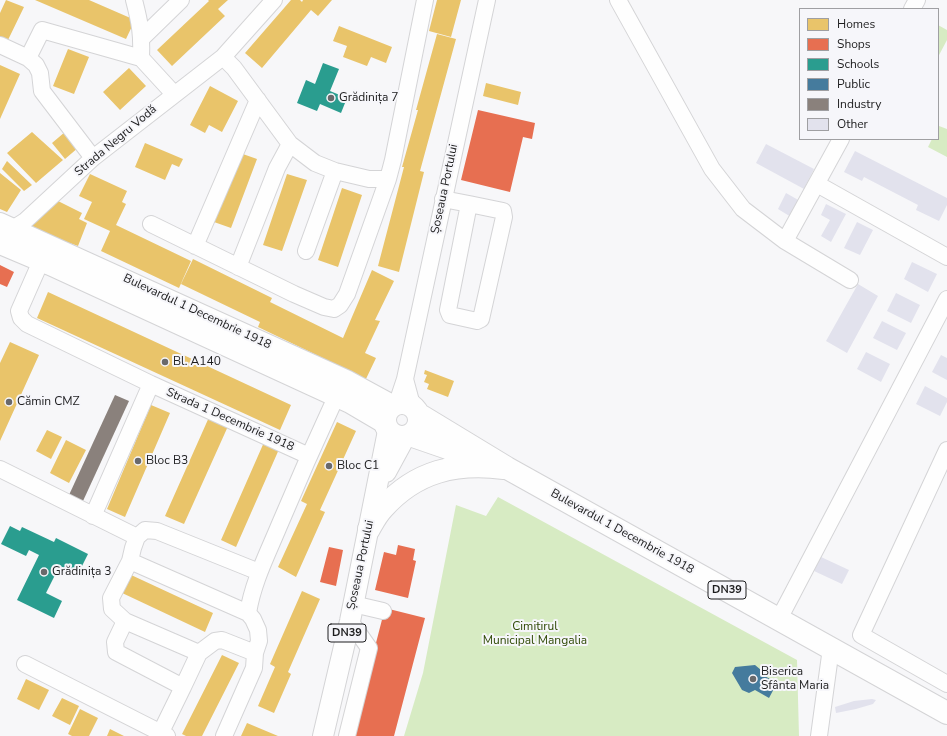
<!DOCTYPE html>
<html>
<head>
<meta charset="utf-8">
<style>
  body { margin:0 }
  #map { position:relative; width:947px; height:736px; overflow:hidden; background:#f7f7f9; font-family:"Nunito Sans",sans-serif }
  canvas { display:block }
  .legend { position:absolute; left:799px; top:8px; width:140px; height:132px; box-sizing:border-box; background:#f6f6fa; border:1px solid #9f9fa2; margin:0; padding:5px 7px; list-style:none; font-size:12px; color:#1d1d1e }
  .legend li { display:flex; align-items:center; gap:8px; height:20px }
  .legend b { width:20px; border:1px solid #9f9fa2 }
</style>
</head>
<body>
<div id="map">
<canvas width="947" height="736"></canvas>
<ul class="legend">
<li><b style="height:11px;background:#e9c46a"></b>Homes</li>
<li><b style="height:11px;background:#e76f51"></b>Shops</li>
<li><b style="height:11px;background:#2a9d8f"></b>Schools</li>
<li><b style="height:11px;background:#457b9d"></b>Public</li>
<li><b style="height:11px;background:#8a817c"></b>Industry</li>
<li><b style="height:11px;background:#e2e2ed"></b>Other</li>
</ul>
</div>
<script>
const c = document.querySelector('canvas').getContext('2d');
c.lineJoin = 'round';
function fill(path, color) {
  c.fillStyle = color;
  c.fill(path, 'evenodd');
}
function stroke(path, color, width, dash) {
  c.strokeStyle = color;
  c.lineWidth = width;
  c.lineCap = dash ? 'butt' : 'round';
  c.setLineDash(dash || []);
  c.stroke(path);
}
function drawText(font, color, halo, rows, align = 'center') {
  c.font = font + ' "Nunito Sans",sans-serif';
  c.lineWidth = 4;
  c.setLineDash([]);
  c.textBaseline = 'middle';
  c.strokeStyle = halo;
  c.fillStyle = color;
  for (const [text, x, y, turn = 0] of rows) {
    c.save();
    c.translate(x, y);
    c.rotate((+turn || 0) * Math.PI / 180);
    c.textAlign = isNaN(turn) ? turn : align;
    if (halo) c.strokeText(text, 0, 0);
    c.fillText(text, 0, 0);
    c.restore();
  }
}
fill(new Path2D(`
  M938,25L947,30V40L938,57Z
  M939,126L947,129V157L928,147L932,139H938V128Z
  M498,497L797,660L799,736H404L423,673L456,505L486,516Z`), '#d7ebc3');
fill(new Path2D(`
  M6,0L24,7L8,40L0,37V13Z
  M35,0H89L135,20L126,39Z
  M208,0H228L218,9L225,16L172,66L157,50L209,1Z
  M291,0H300L302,2L303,0H332L318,16L311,10L262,68L245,53Z
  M437,0H461L451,37L429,31Z
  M339,26L392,47L386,63L371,57L367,66L343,57L347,46L333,41Z
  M437,34L456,39L420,171L424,172L399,272L378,266L404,167H402L418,110H416Z
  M68,49L89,57L74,94L53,86Z
  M0,65L20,74L0,119Z
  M129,68L146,86L120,110L103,92Z
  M486,83L521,92L518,105L483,96Z
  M210,86L238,101L222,132L209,125L205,133L190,125Z
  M32,132L63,160L36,183L7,153Z
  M65,132L79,147L65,159L52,143Z
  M145,143L183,159L179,167L172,164L165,180L135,167Z
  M240,153L257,159L231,228L214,222Z
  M7,161L32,185L24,191L2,169Z
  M0,173L21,190L7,212L0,209Z
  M90,174L127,191L122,202L126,204L116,225L191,261L179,288L101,251L110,231L84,219L92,202L79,196Z
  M287,174L307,180L282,251L263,245Z
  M342,188L362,195L338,267L318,260Z
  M54,199L82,213L79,219L87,223L78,246L30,229L33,217Z
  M193,259L272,298L270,302L343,338L372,270L394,281L375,320L380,321L365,353L376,358L365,381L330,365L331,362L258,327L260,322L181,284Z
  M48,292L291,405L280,430L37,318Z
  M10,342L39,355L0,441V363Z
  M425,370L454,381L448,397L427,389L429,384L424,382L427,375L424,374Z
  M151,405L170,413L125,517L107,509Z
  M210,415L229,424L184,524L165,516Z
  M337,422L356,431L320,510L325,512L296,577L278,567L307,504L301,501Z
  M47,430L62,437L51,459L36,451Z
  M66,440L86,450L69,483L50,473Z
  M265,440L280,447L236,547L221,540Z
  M129,574L213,613L205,632L120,592Z
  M302,591L320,599L288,672L291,674L274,713L258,706L275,667L270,664Z
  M222,655L239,663L202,736H186L182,734Z
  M26,679L49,690L39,710L17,699Z
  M62,698L79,706L70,725L52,716Z
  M80,709L98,718L89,736H72L68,734Z
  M247,723L278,736H241Z
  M110,729L124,736H107Z`), '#e9c46a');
fill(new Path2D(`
  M478,110L535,123L532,139L523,137L510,192L461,180Z
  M0,265L14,272L7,287L0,284Z
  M398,545L415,549L413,560L416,561L408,598L375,590L384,552L396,555Z
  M329,547L343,550L336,586L320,582Z
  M385,608L425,618L394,736H352Z`), '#e76f51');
fill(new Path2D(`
  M323,63L339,69L330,91L347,98L341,113L320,104L317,111L297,103L306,80L315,84Z
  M10,526L20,531L22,527L54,542L56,538L88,554L77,576L59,567L46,593L62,601L54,618L17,600L39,555L29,550L26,556L1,544Z`), '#2a9d8f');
fill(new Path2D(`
  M755,665L761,670L763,675L777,683L769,698L755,690L749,693L742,690L732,673L735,667Z`), '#457b9d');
fill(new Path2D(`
  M115,395L129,401L83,501L69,495Z`), '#8a817c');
fill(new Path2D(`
  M766,144L814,169L804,189L756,163Z
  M855,151L947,198V205L939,221L916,210L918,205L864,177L862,181L844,172Z
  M786,193L800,201L791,217L778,209Z
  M826,204L846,214L831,242L821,236L830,220L821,215Z
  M857,222L873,230L860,255L844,248Z
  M912,262L937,274L928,292L904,279Z
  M858,284L878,296L847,353L826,341Z
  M896,293L920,305L911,323L887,311Z
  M882,321L906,333L897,350L873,338Z
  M866,352L890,364L881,382L857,369Z
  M941,355L947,358V380L932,372Z
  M925,386L947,398V402L940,416L916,404Z
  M821,557L849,570L842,584L814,571Z
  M872,699L876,700L873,704L856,709L836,713L835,707L854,701Z`), '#e2e2ed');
const minor = new Path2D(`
  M134,0C140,23 142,34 141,58L174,94
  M618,0L712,169L743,209L785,241L850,280
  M912,9L917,0
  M142,38L181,0
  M0,45L28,58L36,65L40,73L42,91L93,158
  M223,57L234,68L290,144L315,163L335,171L369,179H388L393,160L425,0
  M28,58L42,30L141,58
  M817,184L947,257
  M443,199L469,204L448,310L450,315L477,321L481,319L504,217L503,211L469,204
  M151,224L294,294L324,307L334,309L340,305L347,294L388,179
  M6,233L25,221L93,158L223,57L274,0
  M785,241L841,139
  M195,246L258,100
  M306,251L335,171
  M41,261L19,311L21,318L27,324L151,384L309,456
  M238,267L277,168L290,144
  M405,379L412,405
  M397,403L405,379L487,0
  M947,450L861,635L947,684
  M0,469L137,537
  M93,516L151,384
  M130,561L248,613L253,619L258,630L259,641L255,653L254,668L224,736
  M353,604L383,611
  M248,613C253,582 267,555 279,526C297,483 316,440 336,397
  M779,619L947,299
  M125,621L115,642L116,652L183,687L159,736
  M255,653L222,640L215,641L199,653L125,621L112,609L111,598L130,561L133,548L137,537L145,530L157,531L259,572
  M25,664L167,736
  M183,687L199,653
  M347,736L369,648L350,621
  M819,736L831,648`);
const major = new Path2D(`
  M0,223L346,380L392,405
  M0,244L50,265L350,403L384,423
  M386,472L405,437
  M323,736L350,621L388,431`);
const highway = new Path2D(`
  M385 420a17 17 0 1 1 34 0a17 17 0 1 1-34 0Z
  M418,414L507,468L947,713
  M410,435L468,455
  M369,529C373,522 377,514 383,508C416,471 456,462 504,468`);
stroke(minor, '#d4d4d6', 18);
stroke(major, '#d4d4d6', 22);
stroke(highway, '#d4d4d6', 24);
stroke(minor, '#fefefe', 16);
stroke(major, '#fefefe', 20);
stroke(highway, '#fefefe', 22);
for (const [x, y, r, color] of [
  [331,98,4,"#69696b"],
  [165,362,4,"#69696b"],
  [9,402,4,"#69696b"],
  [138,461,4,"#69696b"],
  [329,466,4,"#69696b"],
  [44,572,4,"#69696b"],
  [753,679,4,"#69696b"]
]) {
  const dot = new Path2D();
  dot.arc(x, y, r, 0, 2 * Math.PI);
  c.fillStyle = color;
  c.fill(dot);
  stroke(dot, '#f6f6fa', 1.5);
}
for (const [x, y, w] of [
  [727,590,38],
  [347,633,38]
]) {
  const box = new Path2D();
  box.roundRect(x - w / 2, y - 9, w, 18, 3);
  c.fillStyle = '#f6f6fa';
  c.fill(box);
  stroke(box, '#1d1d1e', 1);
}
drawText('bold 11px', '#1d1d1e', null, [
  ["DN39",727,590],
  ["DN39",347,633]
]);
drawText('12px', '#1d1d1e', '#f6f6fa', [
  ["Grădinița 7",339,98],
  ["Bl. A140",173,362],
  ["Cămin CMZ",17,402],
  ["Bloc B3",146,461],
  ["Bloc C1",337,466],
  ["Grădinița 3",52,572],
  ["Biserica",761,672],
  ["Sfânta Maria",761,686]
], 'left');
drawText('12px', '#1d1d1e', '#f6f6fa', [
  ["Strada Negru Vodă",116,141,-40],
  ["Șoseaua Portului",445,189,-78],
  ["Bulevardul 1 Decembrie 1918",197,312,25],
  ["Strada 1 Decembrie 1918",230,420,24],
  ["Bulevardul 1 Decembrie 1918",622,532,29],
  ["Șoseaua Portului",361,565,-78]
]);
drawText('12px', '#304a06', '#f6f6fa', [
  ["Cimitirul",535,627],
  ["Municipal Mangalia",535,641]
]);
</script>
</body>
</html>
